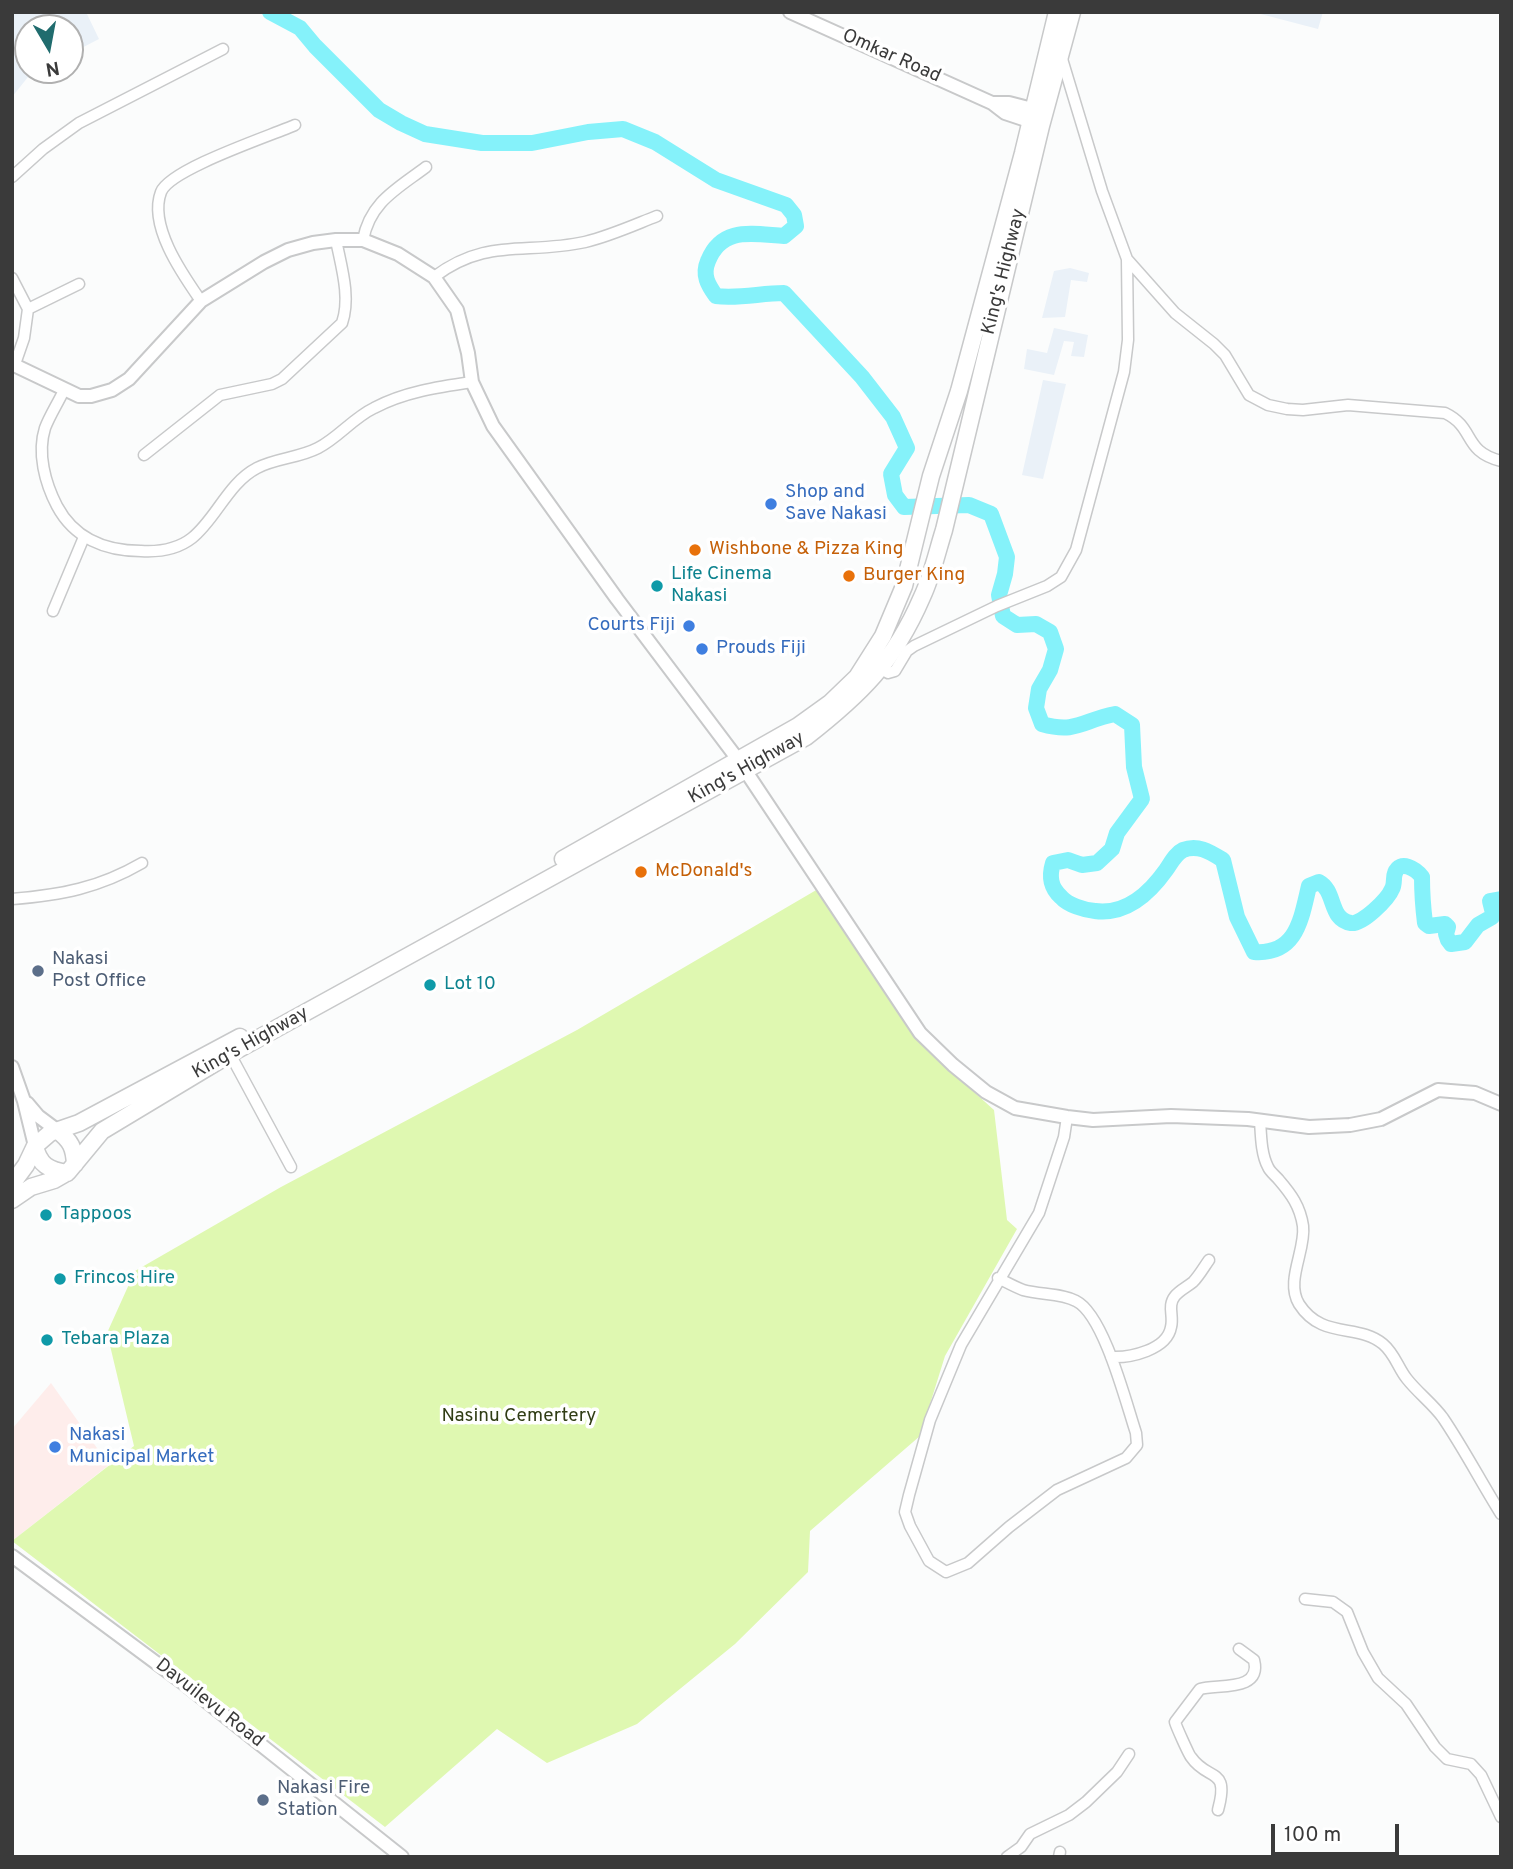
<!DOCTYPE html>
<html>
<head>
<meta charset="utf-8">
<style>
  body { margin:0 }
  #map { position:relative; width:1513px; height:1869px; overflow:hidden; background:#fbfcfc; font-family:Overpass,sans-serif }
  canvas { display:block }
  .frame { position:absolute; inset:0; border:14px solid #3a3a3a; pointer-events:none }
  .north { position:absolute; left:14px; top:14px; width:70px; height:70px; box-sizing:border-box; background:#fff; border:2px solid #b0b0b0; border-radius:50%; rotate:170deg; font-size:19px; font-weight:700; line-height:28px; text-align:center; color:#3a3a3a }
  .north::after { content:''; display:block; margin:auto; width:24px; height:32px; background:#206c6e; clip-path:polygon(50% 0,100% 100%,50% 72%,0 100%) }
  .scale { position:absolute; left:1271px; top:1824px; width:128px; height:32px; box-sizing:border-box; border:4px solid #3a3a3a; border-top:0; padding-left:9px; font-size:21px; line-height:24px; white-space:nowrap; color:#3a3a3a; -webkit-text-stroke:5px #fff; paint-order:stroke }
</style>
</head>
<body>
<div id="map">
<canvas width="1513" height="1869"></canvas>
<div class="frame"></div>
<div class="north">N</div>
<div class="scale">100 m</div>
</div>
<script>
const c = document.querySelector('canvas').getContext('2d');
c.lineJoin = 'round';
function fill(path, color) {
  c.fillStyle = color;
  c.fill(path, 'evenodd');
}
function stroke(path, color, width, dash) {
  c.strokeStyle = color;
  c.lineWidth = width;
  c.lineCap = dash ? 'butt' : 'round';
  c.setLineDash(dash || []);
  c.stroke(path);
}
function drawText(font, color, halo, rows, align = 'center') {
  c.font = font + ' Overpass,sans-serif';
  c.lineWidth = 7;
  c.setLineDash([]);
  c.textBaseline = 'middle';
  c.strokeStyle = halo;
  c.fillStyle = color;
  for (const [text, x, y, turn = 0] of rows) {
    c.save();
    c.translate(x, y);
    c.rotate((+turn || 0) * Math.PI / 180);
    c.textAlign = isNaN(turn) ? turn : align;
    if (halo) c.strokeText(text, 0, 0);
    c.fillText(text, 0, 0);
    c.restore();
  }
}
fill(new Path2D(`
  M51,1383L109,1465L12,1541V1429Z`), '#feedeb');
fill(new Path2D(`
  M12,12H86L99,39L70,54V28H28V70H41L28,77L12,97Z
  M1253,12H1323L1318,29Z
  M1070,268L1089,273L1087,282L1071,280L1065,317L1042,318L1054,271Z
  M1054,328L1088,335L1084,357L1071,356L1074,342L1064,341L1054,375L1024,369L1027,349L1047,353Z
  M1043,380L1066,384L1043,479L1022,475Z`), '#eaf1f8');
fill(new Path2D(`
  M818,889L925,1048L994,1110L1007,1220L1017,1229L945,1356L920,1436L810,1531L808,1572L735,1644L637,1724L547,1763L497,1729L385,1827L12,1541L134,1446L107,1333L135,1271L281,1187L577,1030Z`), '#dff8b1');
stroke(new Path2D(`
  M270,12L300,28L315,46L379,110L401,123L425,134L482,143H532L588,132L623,129L655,142L716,180L786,205L794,215L796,226L784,236C752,234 722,226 708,261C702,275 708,285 716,296C739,299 761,293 784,293L862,377L893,417L907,448L891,474L895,495L904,507L969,505L991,514L1007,557L1005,574L999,595L1003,616L1017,625L1036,624L1050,632L1056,649L1050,670L1039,689L1036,708L1042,724C1077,734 1083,720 1115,714L1132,725L1134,767L1142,799L1117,833L1112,849L1097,863L1082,865L1068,860L1053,863C1049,876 1050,887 1061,897C1068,905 1084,910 1095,911C1125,915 1149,894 1166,870C1171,863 1175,854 1183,850C1198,844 1210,852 1223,860L1237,917L1254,952C1297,955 1301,919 1309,886L1319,882C1336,891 1329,920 1351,923C1362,925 1388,899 1392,889C1395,884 1393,878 1395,873C1400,859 1416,869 1422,877C1422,893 1423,907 1425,923L1429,926L1445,924L1448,927L1446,934L1448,940L1451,944L1465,942L1478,925L1492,917L1493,913L1490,901L1501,899`), '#85f2fa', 16);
const minor = new Path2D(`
  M1062,59L1102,191L1127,259L1175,313L1214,344L1225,355L1249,395L1268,405L1287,409L1303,410L1348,405L1445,413C1476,428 1462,451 1501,461
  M12,177L43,149L79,123L223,49
  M363,240C370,202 397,189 426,167
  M434,277C487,237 526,255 585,242C610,236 634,225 657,216
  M12,278L28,309L24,338L15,364
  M201,301C183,275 148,226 161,192C170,169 270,136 295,125
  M28,309L79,284
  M64,390C58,403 50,415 45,428C37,453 45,483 57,506C74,538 105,551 141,551C158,552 178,549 192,538C216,519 228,483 257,468C276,458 299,458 318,448C338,438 353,418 374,408C404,392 438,387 472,382
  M144,455L220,395L272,384L282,379L342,323C351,297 341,266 336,240
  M53,611L84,537
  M881,669L888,673L895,671L907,651L914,646L997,606L1047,586L1061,577L1076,550L1124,372L1128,340L1127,259
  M12,899C61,895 99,888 142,863
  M230,1054L291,1167
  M1260,1120C1261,1135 1261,1154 1268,1167C1270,1172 1276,1176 1279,1180C1291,1194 1300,1206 1303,1226C1306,1250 1285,1281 1299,1304C1322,1340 1358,1323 1383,1344C1395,1354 1398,1368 1407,1379C1418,1393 1433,1404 1443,1418C1464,1449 1481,1482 1501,1514
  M998,1278C1006,1282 1015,1287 1023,1290C1040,1295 1061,1293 1076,1301C1104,1315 1126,1403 1136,1433L1137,1445L1126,1458L1057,1490L1009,1527L968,1563L946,1572L929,1561L910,1526L905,1512L909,1495L930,1420L961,1345L1039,1213L1064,1137L1067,1117
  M1111,1357C1130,1358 1167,1350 1171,1327C1174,1316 1167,1306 1175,1296C1180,1290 1187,1287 1193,1282C1199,1276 1204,1267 1209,1260
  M1305,1599L1333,1602L1347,1612L1363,1652L1378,1678L1406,1704L1435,1747L1447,1759L1471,1764L1481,1775L1501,1817
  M1218,1810C1230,1766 1208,1782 1191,1757C1189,1755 1176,1726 1175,1722L1200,1689C1218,1684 1262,1692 1254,1660L1239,1649
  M1007,1857L1021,1847L1030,1834L1069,1815L1086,1802L1117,1772L1129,1754
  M1059,1857L1060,1852`);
const tertiary = new Path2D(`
  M790,12L992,103L1005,113L1038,124
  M993,103H1009L1040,111
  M12,364L79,396H91L112,390L129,379L201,301L264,262L288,250L313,243L336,240H363L398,254L434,277L457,310L468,353L472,382L493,426L617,599L739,761L920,1033L953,1065L986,1092L1015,1108L1067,1117L1093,1120L1171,1116L1248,1119L1309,1127L1350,1125L1381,1119L1438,1090L1475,1093L1501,1104
  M12,1067L24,1101L35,1146
  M27,1103L38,1116L58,1131
  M12,1556L182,1682L402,1857`);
const trunk = new Path2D(`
  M563,859L798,726L830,703L857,677L883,636L904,586L931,476L959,391L1023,153L1057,12
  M58,1131C71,1141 74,1148 75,1164
  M35,1146C39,1165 49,1170 67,1173
  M12,1184L26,1165L35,1146L50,1133L79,1123L240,1037
  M12,1200L31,1187L54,1180L68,1172L102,1131L230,1054L806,737C861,694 894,662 922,597C932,576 937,552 944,530L1041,126L1072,12`);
stroke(minor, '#c8c9ca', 13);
stroke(tertiary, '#c8c9ca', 16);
stroke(trunk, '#c8c9ca', 19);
stroke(minor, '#fff', 10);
stroke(tertiary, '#fff', 12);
stroke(trunk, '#fff', 16);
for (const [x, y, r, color] of [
  [771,504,7,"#3f7fe0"],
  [695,550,7,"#e8710a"],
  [849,576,7,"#e8710a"],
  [657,586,7,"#0f9aa8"],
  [689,626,7,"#3f7fe0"],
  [702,649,7,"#3f7fe0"],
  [641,872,7,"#e8710a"],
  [38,971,7,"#5c6f8a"],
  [430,985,7,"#0f9aa8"],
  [46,1215,7,"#0f9aa8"],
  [60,1279,7,"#0f9aa8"],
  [47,1340,7,"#0f9aa8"],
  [55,1447,7,"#3f7fe0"],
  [263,1800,7,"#5c6f8a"]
]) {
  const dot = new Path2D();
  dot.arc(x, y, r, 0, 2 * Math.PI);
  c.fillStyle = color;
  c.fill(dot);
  stroke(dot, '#fff', 2.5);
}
drawText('19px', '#3a3a3a', '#fff', [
  ["Omkar Road",891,57,24],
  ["King's Highway",1005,272,-76],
  ["King's Highway",747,769,-29],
  ["King's Highway",251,1044,-29],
  ["Davuilevu Road",209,1704,38]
]);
drawText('19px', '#366cbe', '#fff', [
  ["Shop and",785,493],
  ["Save Nakasi",785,515],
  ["Courts Fiji",675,626,"right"],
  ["Prouds Fiji",716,649],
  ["Nakasi",69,1436],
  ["Municipal Market",69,1458]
], 'left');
drawText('19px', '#c56008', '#fff', [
  ["Wishbone & Pizza King",709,550],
  ["Burger King",863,576],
  ["McDonald's",655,872]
], 'left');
drawText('19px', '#0d838f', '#fff', [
  ["Life Cinema",671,575],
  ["Nakasi",671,597],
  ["Lot 10",444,985],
  ["Tappoos",60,1215],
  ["Frincos Hire",74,1279],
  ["Tebara Plaza",61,1340]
], 'left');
drawText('19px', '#4e5e75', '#fff', [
  ["Nakasi",52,960],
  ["Post Office",52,982],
  ["Nakasi Fire",277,1789],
  ["Station",277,1811]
], 'left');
drawText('19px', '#303d15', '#fff', [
  ["Nasinu Cemertery",519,1417]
]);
</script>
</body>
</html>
